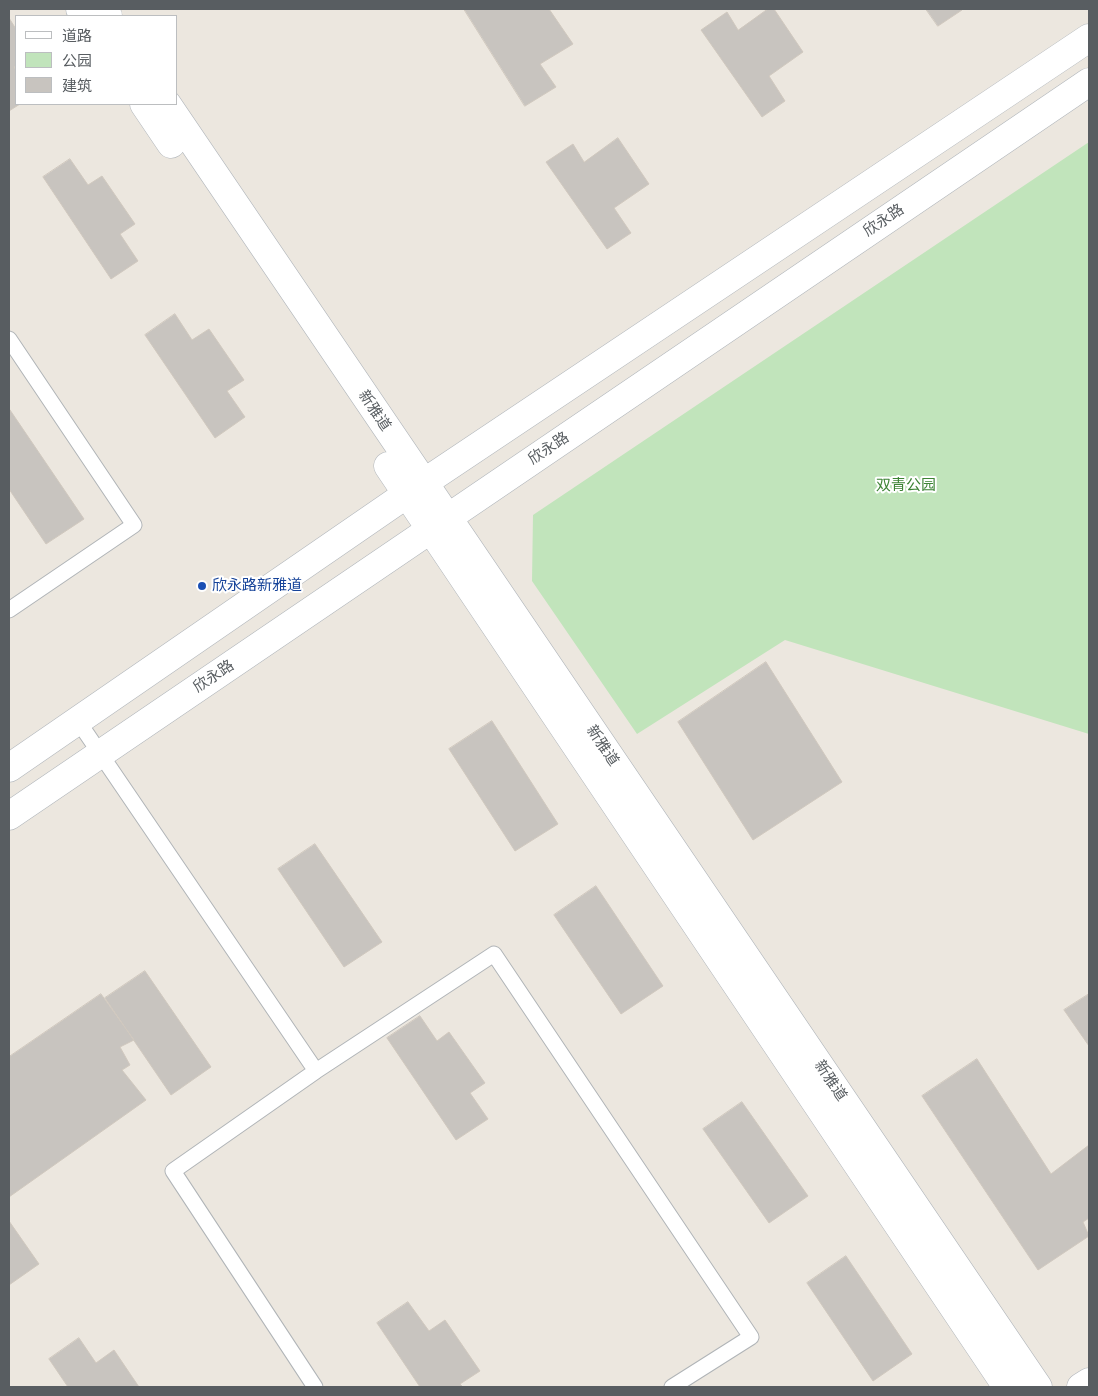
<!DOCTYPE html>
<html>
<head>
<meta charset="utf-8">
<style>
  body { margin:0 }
  #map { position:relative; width:1098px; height:1396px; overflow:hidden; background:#ece7df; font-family:"DM Sans","Noto Sans SC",sans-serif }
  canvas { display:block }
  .frame { position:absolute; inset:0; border:10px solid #585d61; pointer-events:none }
  .legend { position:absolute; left:15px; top:15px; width:162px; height:90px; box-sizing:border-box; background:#fff; border:1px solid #bcbec0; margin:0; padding:6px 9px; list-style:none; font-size:15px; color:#585d61 }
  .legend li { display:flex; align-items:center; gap:10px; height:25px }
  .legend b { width:25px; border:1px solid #bcbec0 }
</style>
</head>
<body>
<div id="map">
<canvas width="1098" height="1396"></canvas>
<div class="frame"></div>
<ul class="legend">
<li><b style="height:6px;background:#fff"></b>道路</li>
<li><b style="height:14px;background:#c1e4bb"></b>公园</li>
<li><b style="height:14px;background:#c8c4bf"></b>建筑</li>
</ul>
</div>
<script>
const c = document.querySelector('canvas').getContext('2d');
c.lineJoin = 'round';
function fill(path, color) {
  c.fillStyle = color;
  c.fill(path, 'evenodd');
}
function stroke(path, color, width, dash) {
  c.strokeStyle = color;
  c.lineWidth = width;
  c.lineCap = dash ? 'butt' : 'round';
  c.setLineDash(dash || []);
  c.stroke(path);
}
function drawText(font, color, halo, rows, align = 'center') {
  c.font = font + ' "DM Sans","Noto Sans SC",sans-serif';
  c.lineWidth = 4;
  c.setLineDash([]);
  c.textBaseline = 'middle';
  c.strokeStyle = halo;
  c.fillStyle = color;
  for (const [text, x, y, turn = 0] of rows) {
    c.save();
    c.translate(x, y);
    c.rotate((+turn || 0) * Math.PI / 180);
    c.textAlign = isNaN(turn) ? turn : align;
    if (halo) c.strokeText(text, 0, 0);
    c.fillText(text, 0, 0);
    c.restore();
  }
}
fill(new Path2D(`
  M1089,142V734L785,640L637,734L532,581L533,515Z`), '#c1e4bb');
const building = new Path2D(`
  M464,9H549L573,44L540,64L556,87L525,106Z
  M768,9H774L803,52L769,76L785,101L762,117L701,30L727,12L738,30Z
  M926,9H961L962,10L938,26Z
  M9,18L16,29V66L14,67L16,70V104H20L9,111Z
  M618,138L649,184L614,208L631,233L607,249L546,162L573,144L584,162Z
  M70,159L88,185L102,176L135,224L120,234L138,261L111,279L43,177Z
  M175,314L192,340L209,329L244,380L227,391L245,417L215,438L145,335Z
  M10,410L84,519L46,544L9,489Z
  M766,662L842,782L753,840L678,722Z
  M492,721L558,824L515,851L449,749Z
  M315,844L382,942L344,967L278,869Z
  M596,886L663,986L621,1014L554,915Z
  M145,971L211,1067L171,1095L105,998Z
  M101,994L134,1040L120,1047L130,1065L122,1070L146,1100L9,1197V1057Z
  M1089,994V1046L1064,1010Z
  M420,1016L437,1041L449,1032L485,1083L470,1093L488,1119L456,1140L387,1038Z
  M977,1059L1051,1174L1089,1145V1218L1083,1222L1089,1236L1038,1270L922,1096Z
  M742,1102L808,1196L769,1223L703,1129Z
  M9,1221L39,1264L9,1285Z
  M846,1256L912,1354L873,1381L807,1283Z
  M408,1302L429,1331L445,1320L480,1371L460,1384L463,1387H420L377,1323Z
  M79,1338L96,1363L114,1350L139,1387H68L49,1359Z`);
fill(building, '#c8c4bf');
stroke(building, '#d0c8be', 1);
const lane = new Path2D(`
  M9,339L134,525L9,610
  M78,721L316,1071
  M315,1387L173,1171L316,1071L494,954L751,1337L672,1387`);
const secondary = new Path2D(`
  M80,9L85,16
  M103,9L108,16
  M144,104L171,144
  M167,104L1038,1387
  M388,466L1007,1387
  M9,768L407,494L1089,38
  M9,816L1089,82
  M1081,1387L1089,1382`);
stroke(lane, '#b0b4b7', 17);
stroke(secondary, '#b1b6bb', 29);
stroke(lane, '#fff', 15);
stroke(secondary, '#fff', 28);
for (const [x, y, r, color] of [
  [202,586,5,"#1a4fb4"]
]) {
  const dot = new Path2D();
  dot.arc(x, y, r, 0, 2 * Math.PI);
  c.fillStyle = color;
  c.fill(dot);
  stroke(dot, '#fff', 2);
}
drawText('15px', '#585d61', '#fff', [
  ["欣永路",884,221,-34],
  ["新雅道",374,411,56],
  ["欣永路",549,449,-34],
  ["欣永路",214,677,-34],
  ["新雅道",602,746,56],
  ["新雅道",830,1081,56]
]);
drawText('15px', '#3d8335', '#fff', [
  ["双青公园",906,486]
]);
drawText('15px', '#164399', '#fff', [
  ["欣永路新雅道",212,586]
], 'left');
</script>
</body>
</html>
